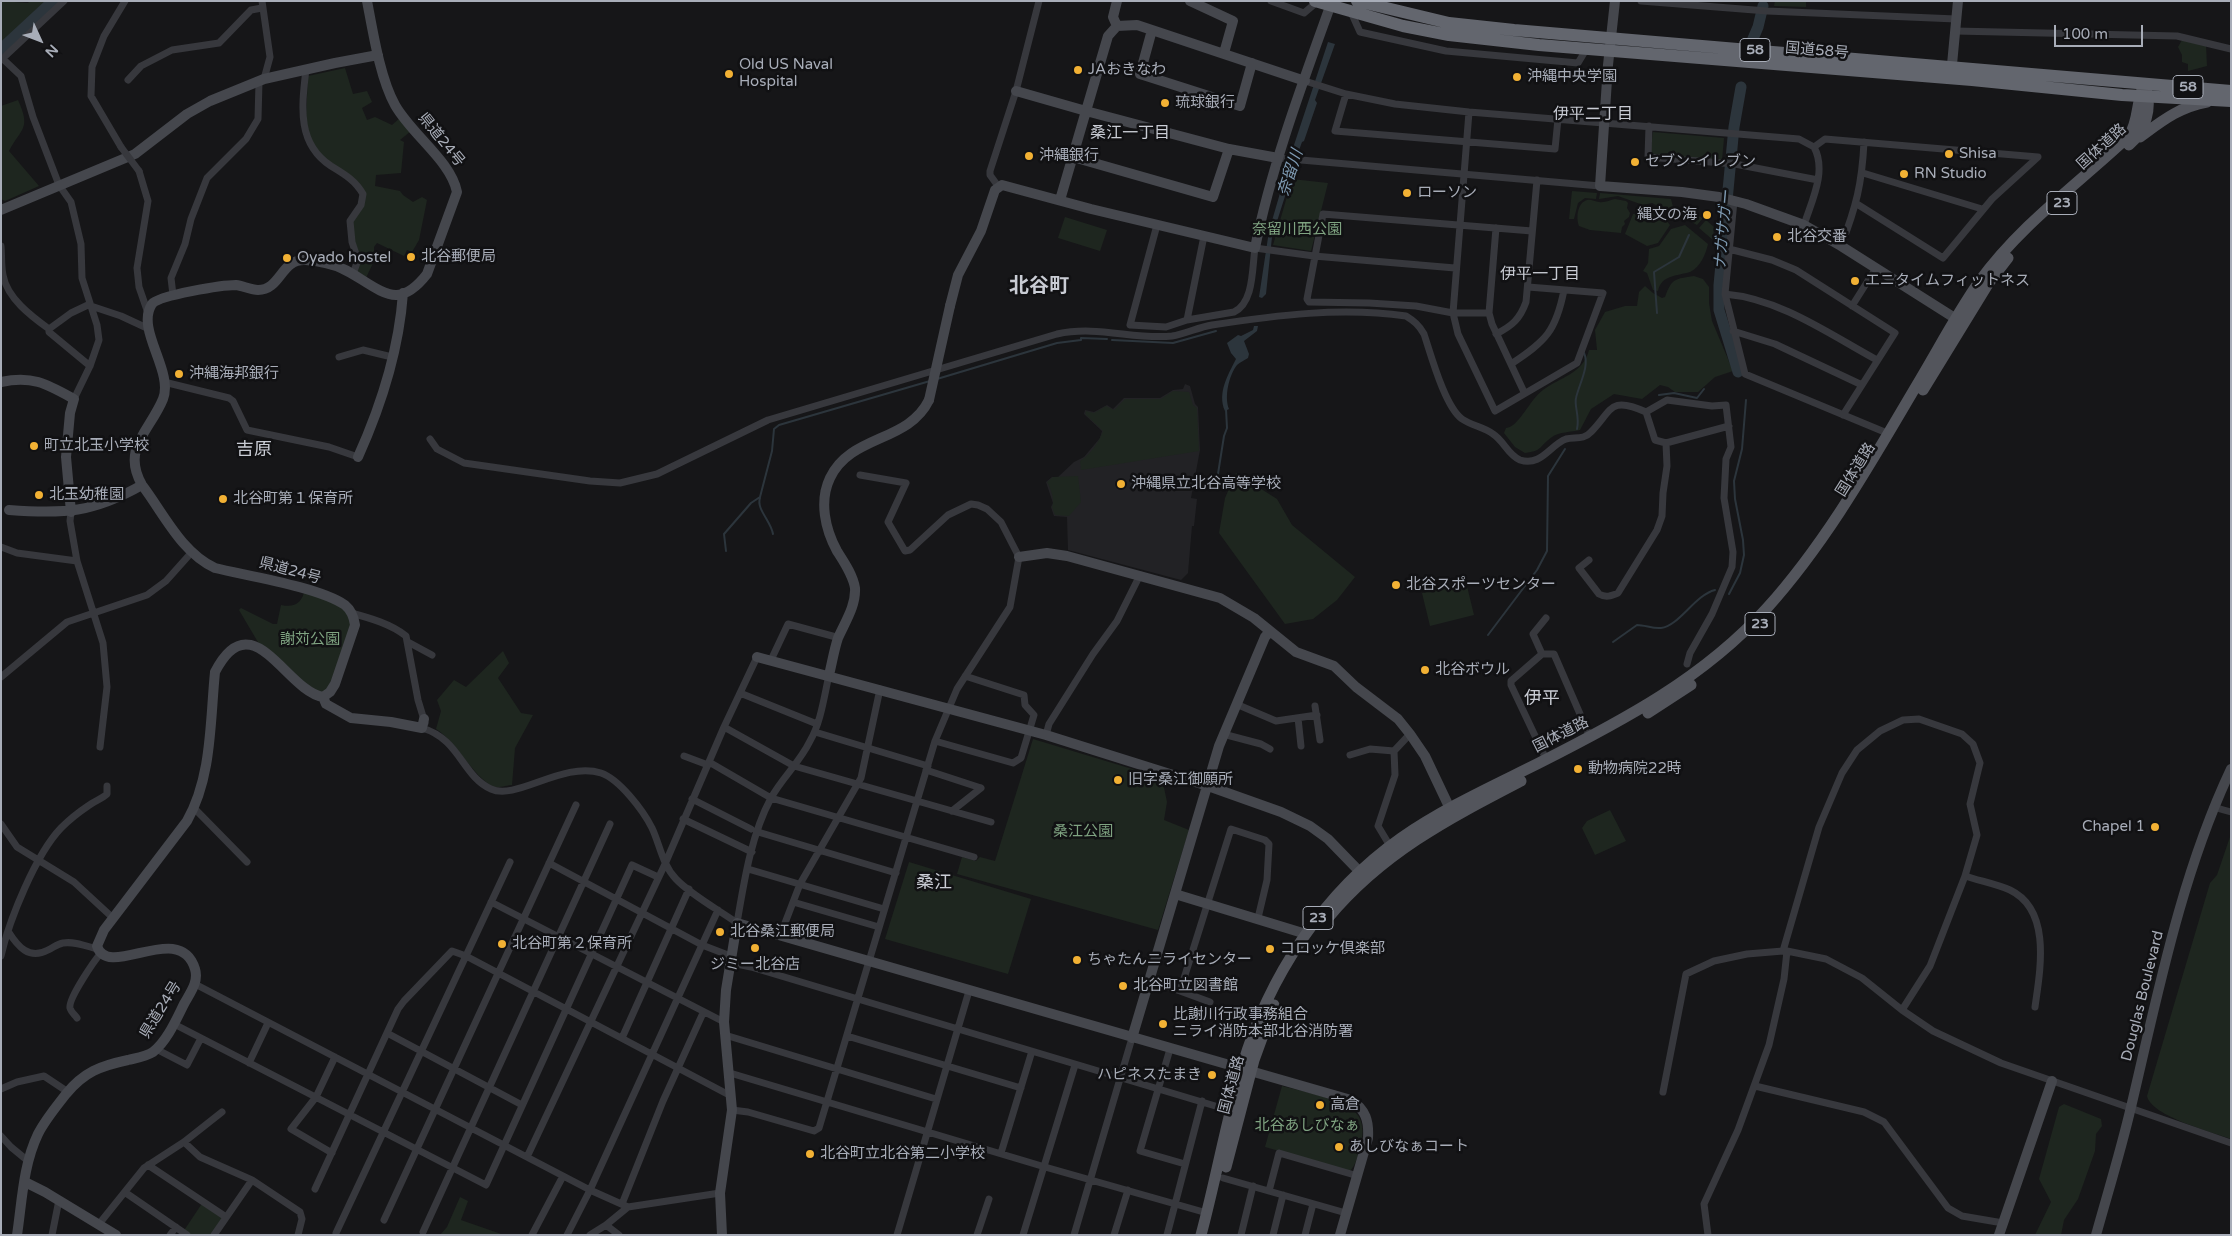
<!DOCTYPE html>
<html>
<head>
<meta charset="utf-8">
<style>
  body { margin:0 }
  #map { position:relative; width:2232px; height:1236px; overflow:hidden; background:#161618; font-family:"Varela Round",sans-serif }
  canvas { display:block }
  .frame { position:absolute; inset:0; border:2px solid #a8adb8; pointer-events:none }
  .north { position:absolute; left:15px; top:15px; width:50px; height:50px; -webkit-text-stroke:4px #111113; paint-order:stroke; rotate:133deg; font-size:14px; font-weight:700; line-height:20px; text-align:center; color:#a8adb8 }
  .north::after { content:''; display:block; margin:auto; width:18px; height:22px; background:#a8adb8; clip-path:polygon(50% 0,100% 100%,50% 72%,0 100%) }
  .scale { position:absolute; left:2054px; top:25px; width:89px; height:22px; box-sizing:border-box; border:2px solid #a8adb8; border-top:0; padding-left:6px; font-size:15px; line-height:18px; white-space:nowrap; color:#a8adb8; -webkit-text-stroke:4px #111113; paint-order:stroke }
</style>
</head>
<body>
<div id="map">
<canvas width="2232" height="1236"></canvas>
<div class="frame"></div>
<div class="north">N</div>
<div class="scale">100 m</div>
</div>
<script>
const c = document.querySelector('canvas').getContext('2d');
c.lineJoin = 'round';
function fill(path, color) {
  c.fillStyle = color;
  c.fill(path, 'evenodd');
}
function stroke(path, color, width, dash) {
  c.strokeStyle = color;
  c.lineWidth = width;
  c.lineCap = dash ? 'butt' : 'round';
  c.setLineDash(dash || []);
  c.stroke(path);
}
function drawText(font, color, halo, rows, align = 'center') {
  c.font = font + ' "Varela Round","Noto Sans JP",sans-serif';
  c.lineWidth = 5;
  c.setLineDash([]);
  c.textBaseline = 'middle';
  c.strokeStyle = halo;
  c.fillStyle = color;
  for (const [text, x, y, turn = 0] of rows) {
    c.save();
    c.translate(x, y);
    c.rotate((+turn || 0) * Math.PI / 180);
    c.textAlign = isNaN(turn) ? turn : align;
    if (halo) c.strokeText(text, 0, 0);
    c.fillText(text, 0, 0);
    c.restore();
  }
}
fill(new Path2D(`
  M1185,384L1190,386L1195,404L1198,407L1200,450L1191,498L1197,499L1194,526H1192L1188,573L1181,580L1068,550L1067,517L1054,516L1051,507L1053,503L1046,482L1052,477H1058L1074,462L1084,457L1100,438L1102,431L1084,414L1085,410L1094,412L1107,405L1113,409L1124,398H1160L1173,390L1183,389Z`), '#222225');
fill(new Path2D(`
  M1,1L28,3L30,1H59L1,54Z
  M1775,1H1806V7L1774,6Z
  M2182,40L2206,45L2207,66L2188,71V64L2182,62V55L2178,47Z
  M345,68L353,94L367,91L372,102L362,108L367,120L375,117L392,125L402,116L411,131L400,140L404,142L401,173L376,175L375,186L400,191L403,195L413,202L422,197L427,200L419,240L412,252L407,250L404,256L377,243L374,247V261L365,280L353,274L358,262L351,224L360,206L362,192L311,145L306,118L308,76Z
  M18,100C31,129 22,127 9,151L39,186L5,201L1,199V106Z
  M1653,132L1724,138L1722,160L1652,155L1650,153Z
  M1292,179L1328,183L1311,251L1273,245Z
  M1572,191L1597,193L1596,199L1585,198L1578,203L1574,219H1569Z
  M1600,193L1671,199L1674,211L1671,218L1658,206L1652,203L1643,205L1618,196L1599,199Z
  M1615,199L1626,201L1628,203L1627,208L1630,213L1629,217L1624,221L1625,224L1622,227L1621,233L1590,230L1579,226C1576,218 1577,203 1587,200C1591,199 1595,202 1599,202C1605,203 1610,200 1615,199Z
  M1649,206L1658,210L1670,225L1658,243L1647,246L1625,234L1633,214H1642L1644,209Z
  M1682,209L1703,218L1697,225L1688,220H1678Z
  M1065,217L1107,230L1100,251L1058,238Z
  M1706,220L1714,227L1713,240L1699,228Z
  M1685,225L1708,244C1706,253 1701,267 1690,272C1677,276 1661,275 1658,291L1653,290L1647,273L1643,271L1648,263L1649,249L1659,246L1671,229Z
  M1694,276L1703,279L1709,287V303L1712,321L1733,371L1715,377L1698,392H1675L1668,387L1660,385L1642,399L1614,394L1591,409L1580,430C1571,432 1559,432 1552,437C1539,446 1543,451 1525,453L1515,447L1504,433L1506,428C1519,427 1530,399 1543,390C1560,377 1583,374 1589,350H1597L1595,330L1605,312L1625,306H1637L1639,292L1645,286L1653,293L1662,298L1665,297C1672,278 1675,279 1694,276Z
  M1173,391L1189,392L1193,405L1197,408L1199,451L1081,470L1080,461C1090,455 1099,442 1103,431L1085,414L1086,411L1094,413L1106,406L1114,410L1125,399H1161Z
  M1236,473L1277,499L1292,525L1355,577L1337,600L1313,619L1285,624L1219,533L1225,498Z
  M1078,476L1081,502L1069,516L1055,515L1052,507C1055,500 1051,489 1047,482L1053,477Z
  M1466,582L1474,615L1430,626L1422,593Z
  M305,589L345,605L354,619L335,684L323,697L262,649L239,610L241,608L273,624H277L281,605C295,608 302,603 305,589Z
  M503,651L509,663L498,678L521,713L533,715L515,748L512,785C508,785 500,788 496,787C478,784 456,741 436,729L441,711L437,700L454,680L466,687Z
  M1033,739L1162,778L1167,802L1164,820L1189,830L1158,930L957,874L962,857L976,861L980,857L995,861Z
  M1610,810L1626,841L1595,855L1582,828L1587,821Z
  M2231,834V1139C2212,1132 2151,1116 2147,1096L2210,883L2217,875Z
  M909,862L1031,899L1008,974L885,939Z
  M1282,1086C1300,1091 1350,1100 1359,1117C1364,1126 1363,1137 1360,1147C1358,1155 1356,1165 1350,1171L1265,1147Z
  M2064,1104L2101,1119L2102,1126L2096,1134L2095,1151L2078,1199L2064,1220L2061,1235H2035L2051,1202L2039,1179L2059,1107Z
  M460,1197L468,1201L461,1220L504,1235H440L447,1227Z
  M203,1202L226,1217L214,1235H187L183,1232Z`), '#1e261f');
fill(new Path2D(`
  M1328,42L1335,44L1315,100L1317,103L1304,141L1302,142L1285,189L1287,190L1272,237L1266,294L1262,298L1259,297L1269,231L1294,145Z
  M1254,326H1258L1257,331L1244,341L1249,354L1248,358C1245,360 1240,362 1237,365C1229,375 1224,397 1229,409L1225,411C1217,393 1228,375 1236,359L1231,353L1227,343L1238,335L1241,336L1253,330Z`), '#2c353c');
stroke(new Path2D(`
  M1657,313L1654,272L1679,257L1689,235
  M1112,340L1173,343L1216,331
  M937,379L1057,343L1081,340V338L1107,339
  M1659,395L1674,393L1697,398L1704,389
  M1577,429C1580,417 1574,406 1576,398C1579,384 1590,366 1584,353
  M1217,480L1224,436L1227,428L1226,409
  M760,498C756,509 771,521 773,534
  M726,551L724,534L751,503L760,497L772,451L774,429L779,425L930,381
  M1729,594L1740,573L1744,555L1743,540L1735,499L1734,481L1742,449L1746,400
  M1488,635L1537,570L1547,551L1548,476L1565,449
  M1613,642L1637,625C1645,625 1653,629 1661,628C1679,626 1695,595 1715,590`), '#2c353c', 2);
stroke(new Path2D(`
  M1752,41L1758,27L1763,6
  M1,49L53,1
  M1738,372L1719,310V285L1734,127L1741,87`), '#2c353c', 11);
stroke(new Path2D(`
  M262,1L270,57L264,79
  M1271,1L1304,13L1317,2
  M1641,1L1767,11L1956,19
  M1351,12L1360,32L1446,51L1578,63L1587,48
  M1955,31L2177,36L2231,49
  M3,59L21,76L33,117L59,185L71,202L81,244L82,278L97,325L99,340L90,366L74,399
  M1,60L64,1
  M306,69C302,105 296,143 331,166C344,174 355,180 363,194L361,205L350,221L352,242L358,260L353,274
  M128,80L141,66L172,50L219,43L251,10L262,8
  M1305,81L1346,94L1395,104L1469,112L1799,139L1814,147L1825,139L2038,157L1992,199L1943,258L1857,204
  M1346,94L1335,131L1555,149L1558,119
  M1469,112L1453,313L1458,334L1495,411L1577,363L1603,293L1528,287
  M1649,126L1648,157L1735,164L1818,180
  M121,147L91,96L92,67L104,36L125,1
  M1278,158L1600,186
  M139,171L148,201L137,268L139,287L148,313
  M1863,173L1982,209
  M998,186L990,175V171L1016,91L1039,1
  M1734,201L1725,294L1745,374L1887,433
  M1157,225L1130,325L1166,327L1187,320L1234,312C1254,303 1252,268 1255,248L1314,256L1455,268
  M1804,225C1812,200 1827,171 1814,147
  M1496,228L1489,313L1492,324L1524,392
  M1,246C2,256 1,266 3,275C7,298 31,316 49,329V332L90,366
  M1841,246C1856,207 1862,184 1864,142
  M1729,249L1772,260L1796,270L1895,333L1843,415
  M1725,294C1781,299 1829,334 1877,360
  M173,295L171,278L185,244L191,219L207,178L246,139L258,119L259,82
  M91,306L121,316L149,329
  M1852,306L1876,268
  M1489,313H1453L1416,306L1369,303L1309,302L1307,299L1323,214L1532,231
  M1187,320L1204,236
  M49,329L71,313L90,304
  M1733,331L1775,344L1862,385
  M1496,334C1512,326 1520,319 1526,302L1537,180
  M339,357L363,350L392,357
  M1511,364C1546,341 1556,331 1564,290
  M164,382L229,398L233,401L247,430L329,447L358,457
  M430,439L437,449L464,463L590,481L620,483L657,474L768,420L1057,334C1098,325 1134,340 1172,336C1185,334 1199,327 1212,325C1277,315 1341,307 1406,316C1414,321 1419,325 1424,334C1431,355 1445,407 1462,419C1472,426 1484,427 1493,434C1504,441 1508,455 1520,460C1541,467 1550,445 1566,439C1575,437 1584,440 1591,432C1612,411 1609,395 1646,412
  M71,512L70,521L77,561L103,643L107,687L100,747
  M1,547L17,553L77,561
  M1589,560L1579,568L1599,594C1606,598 1611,596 1618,593L1657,530L1662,516L1663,493L1667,466L1666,443
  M351,613C370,618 391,624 406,636L418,700L425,723
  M408,642L432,655
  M1542,654L1533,634L1546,618
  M771,660L788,624L836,637
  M1687,664L1690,653L1712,614L1732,567L1733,552L1724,498L1726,459L1731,447L1726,405L1712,406L1667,400L1646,412L1655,440L1666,443L1729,426
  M1,677L67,622L147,595L166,581L191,553
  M740,693L817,724
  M1236,704L1276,721L1317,715
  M1315,706L1320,740
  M1298,718L1301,746
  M724,727L794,766L991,822
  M422,728C460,739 462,776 491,789C516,801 563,761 601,773C619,779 643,810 652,828C660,845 662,864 676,879C691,895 719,910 737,923C744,882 751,835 771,798C782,778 800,762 810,741C821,722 824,697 829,675
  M815,732L928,766
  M1223,734L1261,744L1270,749
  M1046,735L1049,724L1093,654L1117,621L1140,575
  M935,741L1013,763L1021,758L1034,715L1025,705L1024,695L965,676
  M1350,755L1370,749L1394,751L1410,734
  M684,756L708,765
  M1546,759L1511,685V681L1542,654H1554L1590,737
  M709,762L771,798L974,857
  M926,770L981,788
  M692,799L751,829
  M2213,807L2231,812
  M194,808L247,862
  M952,811L981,788
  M683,819L752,852
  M1,824L17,847L74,882L113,918
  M758,832L896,873
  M1390,846L1378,826L1395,775L1394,751
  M549,863L702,945L728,955L732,963L751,967L1232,1111
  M748,869L884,909
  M1965,876C1980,881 1996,884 2010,890C2052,910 2040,971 2035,1007
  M491,902L724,1022
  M793,902L879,927
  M8,931C18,947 29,960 48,950C53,948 57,944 63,943C74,941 86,946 97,949
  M780,936L800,884L861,778L880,689
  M1,956C9,920 36,854 61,828C69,820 79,812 88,806C94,801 102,799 107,794V786
  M1148,981L1180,991L1231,829L1265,840L1269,844L1267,880L1258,918
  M195,984L590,1190L628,1207L720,1193
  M1180,991L1210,1002
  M77,1018C75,1015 71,1012 70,1008C68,999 94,961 101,953
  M174,1024L486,1185L632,865L658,877
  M387,1033L522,1105
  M725,1035L936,1099
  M847,1036L1021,1088
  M622,1038L689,889
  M156,1049L187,1065L201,1038
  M1170,1049L1140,1151L1185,1164
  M249,1063L268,1023
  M730,1073L1045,1167L1207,1213
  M1755,1086L1864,1112L1884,1122L1948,1208L1962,1216L2003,1223
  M1,1089L17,1082L44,1076L68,1092
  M1663,1092L1686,974L1714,961L1747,954L1783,951L1819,827L1842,773L1857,750L1880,731L1903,720L1919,719L1962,734L1973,744L1980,763L1970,804L1977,835L1965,876L1930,966L1902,1010
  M732,1110L748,1112L814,1131L819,1128L935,741L957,689L1010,607L1019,557L1001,522L987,509L978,505L971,504L948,515L910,550L905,551L888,522L906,483L860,475
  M1,1136L11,1147L28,1161
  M184,1142L200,1157L252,1180L300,1212L302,1219L298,1235
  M332,1153L291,1129L316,1097L335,1057
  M1001,1153L1032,1051
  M527,1157L665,864L724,727L757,657
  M148,1165L226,1217
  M1223,1178L1346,1213
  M315,1189L398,1009L404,1001L452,951L466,956L731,1096
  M1269,1191L1279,1153L1358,1176
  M126,1193L187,1235
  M622,1204L663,1101L703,1013
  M384,1220L576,805
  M99,1224L144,1168L184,1142L222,1112
  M606,1225L619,1235
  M423,1232L610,824
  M336,1233L510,862
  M52,1235L59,1200
  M170,1235L176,1227
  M214,1235L252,1180
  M532,1235L563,1176
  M567,1235L590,1190L718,910
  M590,1235L606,1225L628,1207
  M897,1235L969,991
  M977,1235L989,1199
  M1023,1235L1075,1065
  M1074,1235L1132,1038
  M1114,1235L1128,1190
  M1167,1235L1202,1101
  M1241,1235L1253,1186
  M1273,1235L1283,1195
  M1305,1235L1313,1204
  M1708,1235L1704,1204L1738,1130L1769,1045L1784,979L1787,951L1826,959L1862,978L1902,1010L1933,1031L2001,1063L2231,1143`), '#37383d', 7);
stroke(new Path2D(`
  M1117,1L1113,17L1117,26
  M1190,1L1233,21L1224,53
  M1615,1L1608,65L1600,186L1682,192L1719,197L1746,204L1804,225L1841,246L1961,322
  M1152,30L1140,74L1240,106L1252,63
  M1951,75L1958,1
  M1016,91L1086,111L1108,36L1117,26L1137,25L1305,81
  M1073,157L1213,197L1229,149
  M1060,200L1086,111L1229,149L1278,158
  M1,210L135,154L187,114L210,101L264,79L335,63L378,55
  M950,306L958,275L981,231L995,190L1002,185L1091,209L1255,248C1272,164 1303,82 1332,1
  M1,382C32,375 47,384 74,399L70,413L66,457L71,512
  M358,457C381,406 399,349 403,293
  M9,510C64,514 93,513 142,485
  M1019,557L1047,553L1067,556L1220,598L1254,618L1296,652L1334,666L1356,687L1398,719L1410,734L1425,756L1453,815
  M757,657L1046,735L1208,786L1281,812L1310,826L1328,839L1360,872
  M829,675C832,663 834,650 838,638C845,622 856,606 855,588C853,575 844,562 837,551C825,529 819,501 830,478C851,434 908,443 929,400
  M323,697L326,704L351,718L391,722L422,728L424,719
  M1175,894L1306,934
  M1132,1038L1219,746L1265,637L1270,631
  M25,1182L45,1192L116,1235
  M17,1235C22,1202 23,1165 38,1134C45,1120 56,1107 66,1094C84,1072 100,1066 128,1060C136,1058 145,1057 153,1052C167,1041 176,1020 184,1004C190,993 199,982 195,969C180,919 108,981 97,946L104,930L187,821C212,777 210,722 215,672C252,600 286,691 323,697L330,692L335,684L355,625C354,618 351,610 345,605C319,587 248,576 215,568C181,552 164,514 142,485C121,448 150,431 163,399C174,371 135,329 152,304C159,295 223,285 236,285C243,286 251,290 258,290C281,290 281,258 306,260C317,261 333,264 343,269C358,275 381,296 397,295C410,294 420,283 427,274L457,192C451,161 412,135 395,105C380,78 373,32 367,1
  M722,1235L720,1193L732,1110L724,1022L726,990L737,923L1351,1100C1366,1110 1369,1121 1368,1138L1340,1235
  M1999,1235L2052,1081
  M2096,1235C2108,1192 2121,1150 2131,1107C2158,993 2181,875 2231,769`), '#45474d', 10);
stroke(new Path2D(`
  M2140,137C2162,121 2179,107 2207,102
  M2129,145C2146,130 2152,109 2146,88
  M1923,390L1988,284L2008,258
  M1648,713L1691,685
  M1328,918C1382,853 1448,819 1521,781
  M1226,1167L1254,1060L1274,1005
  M1201,1235C1216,1179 1226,1122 1242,1067C1268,977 1324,892 1401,838C1444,808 1493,786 1539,763C1622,721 1704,678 1767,608C1829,539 1874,457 1921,378C1940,346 1958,312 1979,282C2021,224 2078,184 2129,136C2139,120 2136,104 2143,87`), '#53555c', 11);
stroke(new Path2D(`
  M1315,1L1403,26L1449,35L1539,45L1972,80L2122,95L2231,101
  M1357,1L1449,23L1514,30L2231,91`), '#63666e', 12);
stroke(new Path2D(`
  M121,147L139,171`), '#37383d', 7);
stroke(new Path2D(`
  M929,400L950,306`), '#45474d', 10);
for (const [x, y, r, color] of [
  [1078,70,5,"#f2b134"],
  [729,74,5,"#f2b134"],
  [1517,77,5,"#f2b134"],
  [1165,103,5,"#f2b134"],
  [1949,154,5,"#f2b134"],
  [1029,156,5,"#f2b134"],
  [1635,162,5,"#f2b134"],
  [1904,174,5,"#f2b134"],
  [1407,193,5,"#f2b134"],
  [1707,215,5,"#f2b134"],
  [1777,237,5,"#f2b134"],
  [411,257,5,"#f2b134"],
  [287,258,5,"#f2b134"],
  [1855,281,5,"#f2b134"],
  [179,374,5,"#f2b134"],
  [34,446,5,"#f2b134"],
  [1121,484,5,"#f2b134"],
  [39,495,5,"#f2b134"],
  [223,499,5,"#f2b134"],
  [1396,585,5,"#f2b134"],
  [1425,670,5,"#f2b134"],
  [1578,769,5,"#f2b134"],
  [1118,780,5,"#f2b134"],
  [2155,827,5,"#f2b134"],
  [720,932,5,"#f2b134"],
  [502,944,5,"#f2b134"],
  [755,948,5,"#f2b134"],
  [1270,949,5,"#f2b134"],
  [1077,960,5,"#f2b134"],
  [1123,986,5,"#f2b134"],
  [1163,1024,5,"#f2b134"],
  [1212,1075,5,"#f2b134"],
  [1320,1105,5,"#f2b134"],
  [1339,1147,5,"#f2b134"],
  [810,1154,5,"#f2b134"]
]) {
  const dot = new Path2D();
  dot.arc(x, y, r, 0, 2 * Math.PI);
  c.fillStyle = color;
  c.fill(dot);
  stroke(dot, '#111113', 2);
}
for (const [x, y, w] of [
  [1755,50,30],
  [2188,87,30],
  [2062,203,30],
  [1760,624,30],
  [1318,918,30]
]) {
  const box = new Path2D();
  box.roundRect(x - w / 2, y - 11.5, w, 23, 4);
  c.fillStyle = '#111113';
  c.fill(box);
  stroke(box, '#a8adb8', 1);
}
drawText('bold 14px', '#a8adb8', null, [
  ["58",1755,50],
  ["58",2188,87],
  ["23",2062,203],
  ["23",1760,624],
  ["23",1318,918]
]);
drawText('15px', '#a8adb8', '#111113', [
  ["国道58号",1817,51,5],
  ["県道24号",441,140,51],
  ["国体道路",2102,147,-42],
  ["国体道路",1856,470,-58],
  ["県道24号",290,571,15],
  ["国体道路",1561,735,-27],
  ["Douglas Boulevard",2143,996,-76],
  ["県道24号",161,1010,-58],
  ["国体道路",1232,1085,-75]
]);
drawText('15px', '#a8adb8', '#111113', [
  ["Old US Naval",739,65],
  ["Hospital",739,82],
  ["JAおきなわ",1088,70],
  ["沖縄中央学園",1527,77],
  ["琉球銀行",1175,103],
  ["Shisa",1959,154],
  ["沖縄銀行",1039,156],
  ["セブン-イレブン",1645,162],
  ["RN Studio",1914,174],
  ["ローソン",1417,193],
  ["縄文の海",1697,215,"right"],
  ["北谷交番",1787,237],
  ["北谷郵便局",421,257],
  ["Oyado hostel",297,258],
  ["エニタイムフィットネス",1865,281],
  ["沖縄海邦銀行",189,374],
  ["町立北玉小学校",44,446],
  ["沖縄県立北谷高等学校",1131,484],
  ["北玉幼稚園",49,495],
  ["北谷町第１保育所",233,499],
  ["北谷スポーツセンター",1406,585],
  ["北谷ボウル",1435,670],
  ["動物病院22時",1588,769],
  ["旧字桑江御願所",1128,780],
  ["Chapel 1",2145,827,"right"],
  ["北谷桑江郵便局",730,932],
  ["北谷町第２保育所",512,944],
  ["コロッケ倶楽部",1280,949],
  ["ちゃたんニライセンター",1087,960],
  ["ジミー北谷店",755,965,"center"],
  ["北谷町立図書館",1133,986],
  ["比謝川行政事務組合",1173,1015],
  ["ニライ消防本部北谷消防署",1173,1032],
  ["ハピネスたまき",1202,1075,"right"],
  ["高倉",1330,1105],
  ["あしびなぁコート",1349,1147],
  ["北谷町立北谷第二小学校",820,1154]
], 'left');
drawText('15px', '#7fa381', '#111113', [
  ["奈留川西公園",1297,230],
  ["謝苅公園",310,640],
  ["桑江公園",1083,832],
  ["北谷あしびなぁ",1307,1126]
]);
drawText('16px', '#c9ccd4', '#111113', [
  ["伊平二丁目",1593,115],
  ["桑江一丁目",1130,134],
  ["伊平一丁目",1540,275]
]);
drawText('italic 16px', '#7f9bb3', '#111113', [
  ["奈留川",1291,173,-72],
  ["ナガサガー",1724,230,-85]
]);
drawText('18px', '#c9ccd4', '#111113', [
  ["吉原",254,450],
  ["伊平",1542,699],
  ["桑江",934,883]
]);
drawText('bold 20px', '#c9ccd4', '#111113', [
  ["北谷町",1039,287]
]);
</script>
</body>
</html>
